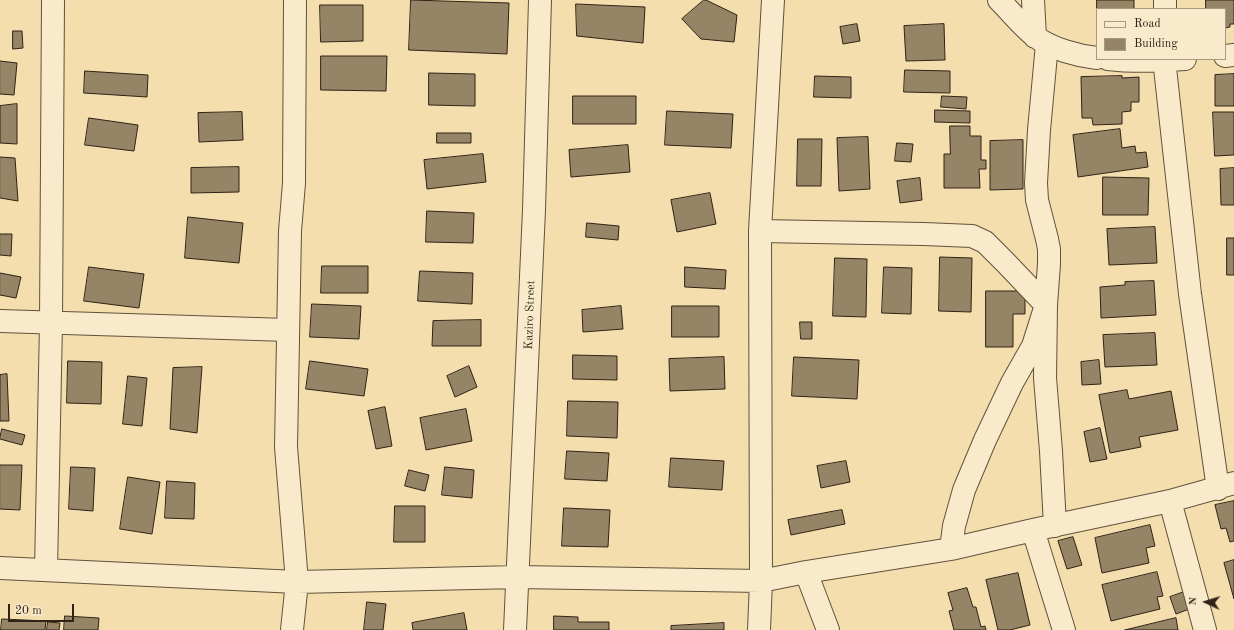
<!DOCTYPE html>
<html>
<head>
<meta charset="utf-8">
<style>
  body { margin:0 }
  #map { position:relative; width:1234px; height:630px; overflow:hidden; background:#f4dead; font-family:"Old Standard TT",serif }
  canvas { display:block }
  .legend { position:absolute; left:1096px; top:8px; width:130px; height:52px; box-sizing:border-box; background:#f8eaca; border:1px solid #a89a82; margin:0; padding:5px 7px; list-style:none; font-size:12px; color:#2f2317 }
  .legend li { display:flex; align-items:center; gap:8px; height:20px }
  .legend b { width:20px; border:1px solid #a89a82 }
  .north { position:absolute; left:1186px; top:582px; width:40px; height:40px; -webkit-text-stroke:3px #f8eaca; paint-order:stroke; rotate:274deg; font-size:11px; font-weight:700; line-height:16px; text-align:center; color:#2f2317 }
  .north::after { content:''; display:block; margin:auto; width:14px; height:18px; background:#2f2317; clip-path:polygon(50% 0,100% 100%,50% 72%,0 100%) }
  .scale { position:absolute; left:8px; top:604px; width:66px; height:18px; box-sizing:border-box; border:2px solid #2f2317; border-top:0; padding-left:5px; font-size:12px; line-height:14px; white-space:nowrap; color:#2f2317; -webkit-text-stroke:3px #f8eaca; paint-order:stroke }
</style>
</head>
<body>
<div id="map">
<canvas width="1234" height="630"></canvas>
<ul class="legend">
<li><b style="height:5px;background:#f8eaca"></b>Road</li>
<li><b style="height:11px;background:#958465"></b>Building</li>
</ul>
<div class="north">N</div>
<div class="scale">20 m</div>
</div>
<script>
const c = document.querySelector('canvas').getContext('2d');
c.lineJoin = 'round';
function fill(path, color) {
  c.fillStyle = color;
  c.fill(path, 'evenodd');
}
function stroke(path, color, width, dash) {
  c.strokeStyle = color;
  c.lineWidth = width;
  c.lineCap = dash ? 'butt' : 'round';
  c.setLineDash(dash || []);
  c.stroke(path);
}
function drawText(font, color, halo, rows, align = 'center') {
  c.font = font + ' "Old Standard TT",serif';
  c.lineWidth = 3;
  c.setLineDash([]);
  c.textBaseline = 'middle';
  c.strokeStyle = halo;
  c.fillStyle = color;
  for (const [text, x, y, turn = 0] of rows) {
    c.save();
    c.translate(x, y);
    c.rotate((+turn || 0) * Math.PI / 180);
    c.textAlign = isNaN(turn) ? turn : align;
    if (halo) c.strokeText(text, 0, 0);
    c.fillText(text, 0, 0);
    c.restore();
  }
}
const building = new Path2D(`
  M411,0L509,3L507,54L409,50Z
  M704,0H706L737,15L734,42L701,39L682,19Z
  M1097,0H1134V9H1097Z
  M1206,0H1234V24H1230V27L1225,28V9H1206Z
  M576,4L645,7L643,43L577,36Z
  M320,5H363V41L321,42Z
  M857,24L860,41L843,44L840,27Z
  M944,24L945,60L906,61L904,26Z
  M13,31H22L23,48L13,49Z
  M321,56H387L386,91L321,90Z
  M0,61L17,63L14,95L0,94Z
  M905,70L950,71V93L904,92Z
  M85,71L148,75L147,97L84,93Z
  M429,73L475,74V106L429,105Z
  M1234,74V106H1215V75Z
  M815,76L851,77V98L814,97Z
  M1122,76V78L1139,77V102H1131V111L1122,112V124L1093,125L1092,118H1082L1081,77Z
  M573,96H636V124H573Z
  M942,96L967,97L966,109L941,107Z
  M17,104V144L0,143V106Z
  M935,110L970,111V123L935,122Z
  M667,111L733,114L731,148L665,145Z
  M242,112L243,140L199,142L198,113Z
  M1213,112H1234V155L1215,156Z
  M89,118L138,125L134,151L85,145Z
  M950,126H970V136H981V160H986V169H979L980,188H944V154H950Z
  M1120,129L1122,148L1135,146L1136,153L1146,152L1148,167L1078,177L1073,135Z
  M437,133H471V143H437Z
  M868,137L870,189L839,191L837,138Z
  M798,139H822L821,186H797Z
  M1023,140V189L990,190V141Z
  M897,143L913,144L911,162L895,161Z
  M628,145L630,172L571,177L569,150Z
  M483,154L486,182L427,189L424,160Z
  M0,157L15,158L18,201L0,198Z
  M239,167V192L191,193V168Z
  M1234,168V205H1221L1220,169Z
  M1103,177L1149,178L1148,215H1103Z
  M920,178L922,200L900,203L897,181Z
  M710,193L716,224L677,232L671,200Z
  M427,211L474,213L473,243L426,242Z
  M188,217L243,223L239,263L185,258Z
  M587,223L619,226L618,240L586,237Z
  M1155,227L1157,263L1109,265L1107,229Z
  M0,234H12L11,256L0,255Z
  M1227,238H1234V275H1227Z
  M940,257L972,258L971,312L939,311Z
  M835,258L867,259L866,317L833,316Z
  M322,266H368V293H321Z
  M89,267L144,274L139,308L84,301Z
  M685,267L726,270L725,289L685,287Z
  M884,267L912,268L911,314L882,313Z
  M420,271L473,273L472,304L418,301Z
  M0,273L21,277L16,298L0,295Z
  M1154,281L1156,315L1101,318L1100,287L1125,285V282Z
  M986,291H1025V314H1013V347H986Z
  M312,304L361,306L359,339L310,337Z
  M621,306L623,329L583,332L582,310Z
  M672,306H719V337H672Z
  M481,320V346H432L433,321Z
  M800,322H812V339H801Z
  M1155,333L1157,365L1105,367L1103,335Z
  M573,355L617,356V380L573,379Z
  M724,357L725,389L670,391L669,359Z
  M794,357L859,360L857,399L792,396Z
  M1099,360L1101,384L1082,385L1081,362Z
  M68,361L102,362L101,404L67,403Z
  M310,361L368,369L364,396L306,389Z
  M469,366L477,387L455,397L447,376Z
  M202,367L197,433L170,429L173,368Z
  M7,374L9,421H0V375Z
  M128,376L147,378L142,426L123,424Z
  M1127,390L1129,399L1171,391L1178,430L1139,437L1141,447L1110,453L1099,395Z
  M568,401L618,402L617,438L567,436Z
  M385,407L392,446L376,449L368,411Z
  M466,409L472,441L426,450L420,418Z
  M1100,428L1107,459L1090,462L1084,432Z
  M2,429L25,435L22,445L0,439Z
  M567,451L609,453L607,481L565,479Z
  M671,458L724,461L722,490L669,487Z
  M846,461L850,482L821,488L817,466Z
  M0,465H22L20,510L0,509Z
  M71,467L95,468L93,511L69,509Z
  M445,467L474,470L472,498L442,495Z
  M409,470L429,475L425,491L405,486Z
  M128,477L160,482L152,534L120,529Z
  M167,481L195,483L194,519L165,518Z
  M1234,501V541L1230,542L1226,528L1221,529L1215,505Z
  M395,506H425V542H394Z
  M564,508L610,510L608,547L562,546Z
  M842,510L845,524L791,535L788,520Z
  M1150,525L1155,546L1146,548L1149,563L1102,573L1095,538Z
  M1073,537L1082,565L1067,569L1058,541Z
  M1234,560V599L1224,563Z
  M1157,572L1163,596L1157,597L1160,609L1111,621L1102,585Z
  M1018,573L1030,625L1010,630H998L986,580Z
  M967,588L973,607H976L981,627L985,626L986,630H954L949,611L953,610L948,593Z
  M1187,591L1192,608L1176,614L1170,597Z
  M367,602L386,604L383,630H364Z
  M464,613L467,630H413L412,623Z
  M65,616L99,618L98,630H64Z
  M554,616L578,617V622H609V630H554Z
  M1176,618L1178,630H1125Z
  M2,619L46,621L45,630H1Z
  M48,622L60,623L59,630H47Z
  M724,623V630H671V626Z`);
fill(building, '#958465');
stroke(building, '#2f2317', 1);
const street = new Path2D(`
  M999,0C1010,11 1024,28 1036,37C1052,49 1078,56 1097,58
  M1033,0L1035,37
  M1165,9V0
  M1225,56L1234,55
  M1108,59C1133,62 1159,61 1185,59
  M1164,59L1190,294L1218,489
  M760,231L924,234L972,236L985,242L1005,262L1046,305L1045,378L1051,451L1055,526
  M0,321L288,330
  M1170,501L1205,630
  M1033,530L1064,630
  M951,549L954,526L964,490L985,440L1012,383L1033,346L1046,305L1049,264V249L1047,239L1037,200L1036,183L1039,130L1047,44
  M0,568L297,582L518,577L761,581L806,572L951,549L1033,530L1170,501L1234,483
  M46,570L51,323L53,0
  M806,572L828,630
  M292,630L297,582L286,447L290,231L294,183L295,0
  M515,630L534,210L540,0
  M759,630L761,581L760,231L773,0`);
stroke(street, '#60523c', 24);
stroke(street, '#f8eaca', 22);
drawText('12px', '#2f2317', '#f8eaca', [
  ["Kaziro Street",530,315,-88]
]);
</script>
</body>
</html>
